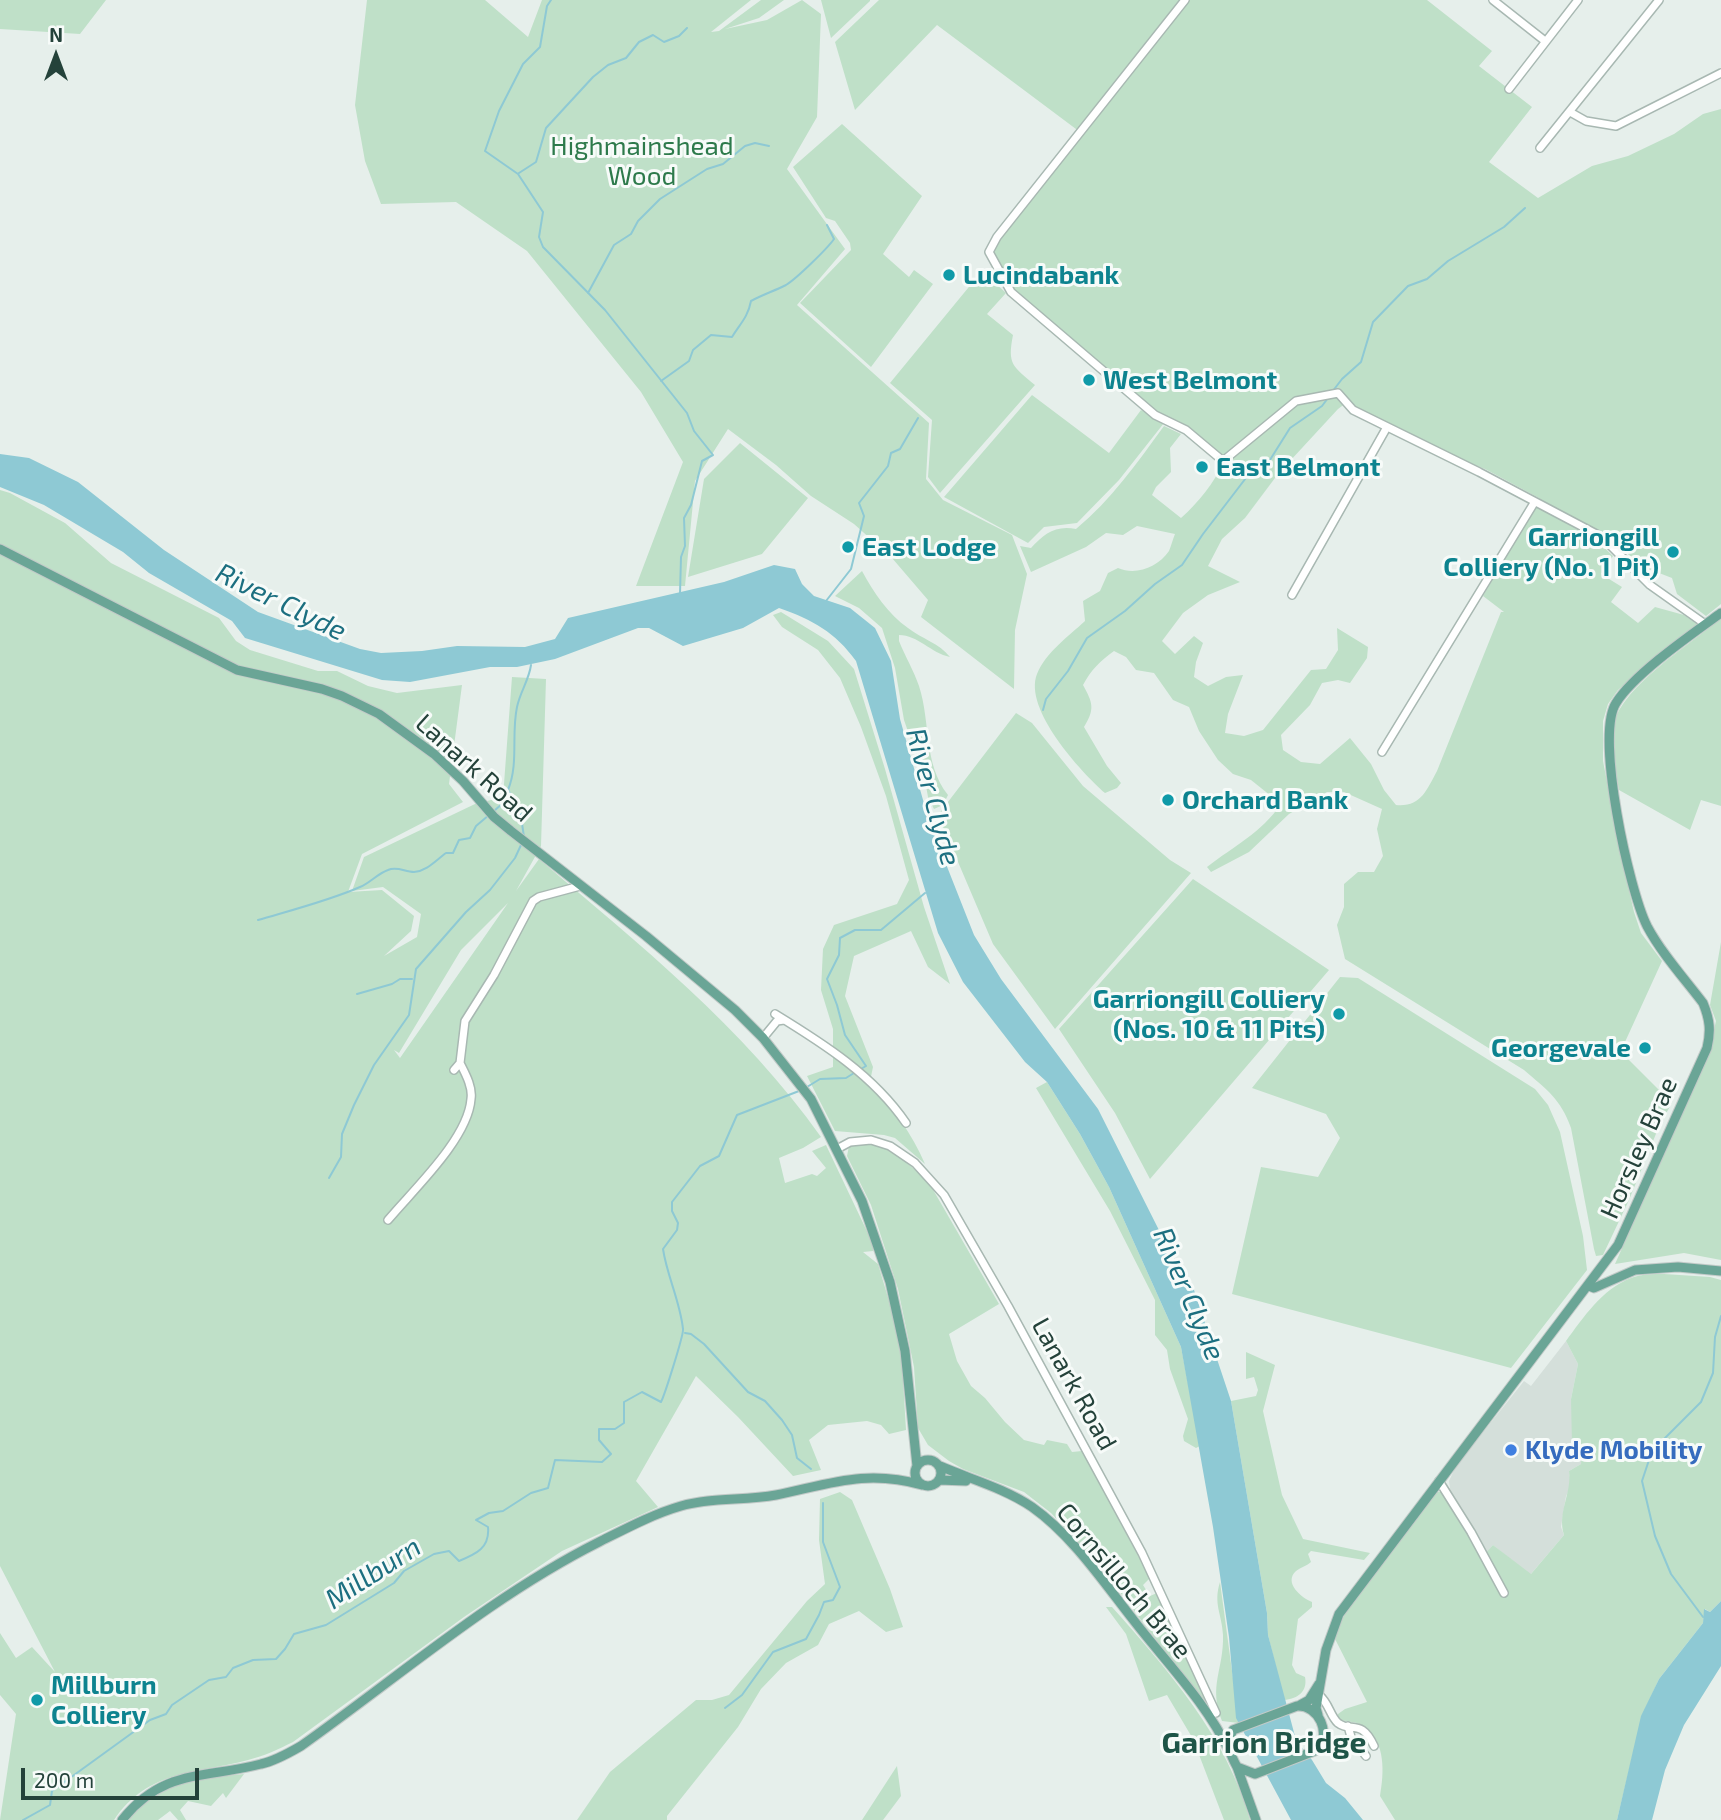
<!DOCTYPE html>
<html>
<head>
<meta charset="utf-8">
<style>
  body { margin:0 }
  #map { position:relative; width:1721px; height:1820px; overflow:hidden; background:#e6efeb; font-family:"Exo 2",sans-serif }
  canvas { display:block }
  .north { position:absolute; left:21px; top:21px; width:70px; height:70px; -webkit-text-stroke:5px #f7fbf9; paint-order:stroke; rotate:0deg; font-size:19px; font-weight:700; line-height:28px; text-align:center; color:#24423a }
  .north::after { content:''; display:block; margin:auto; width:24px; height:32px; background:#24423a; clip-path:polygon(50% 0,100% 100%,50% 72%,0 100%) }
  .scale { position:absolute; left:21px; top:1768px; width:178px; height:32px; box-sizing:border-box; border:4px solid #24423a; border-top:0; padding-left:9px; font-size:21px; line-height:24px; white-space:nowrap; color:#24423a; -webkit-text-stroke:5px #f7fbf9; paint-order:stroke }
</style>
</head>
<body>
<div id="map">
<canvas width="1721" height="1820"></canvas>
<div class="north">N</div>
<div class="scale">200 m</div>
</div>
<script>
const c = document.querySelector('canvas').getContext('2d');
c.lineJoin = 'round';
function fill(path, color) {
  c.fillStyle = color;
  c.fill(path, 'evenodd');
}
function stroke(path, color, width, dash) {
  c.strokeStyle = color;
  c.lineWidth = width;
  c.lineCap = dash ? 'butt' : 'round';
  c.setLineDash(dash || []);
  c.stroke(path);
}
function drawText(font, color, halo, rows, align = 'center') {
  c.font = font + ' "Exo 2",sans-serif';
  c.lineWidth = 6;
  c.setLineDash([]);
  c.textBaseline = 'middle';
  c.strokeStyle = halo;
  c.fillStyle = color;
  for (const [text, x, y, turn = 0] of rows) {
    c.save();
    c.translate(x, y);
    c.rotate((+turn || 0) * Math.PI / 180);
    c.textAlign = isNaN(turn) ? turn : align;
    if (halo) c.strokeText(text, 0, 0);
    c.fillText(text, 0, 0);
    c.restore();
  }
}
fill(new Path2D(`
  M1566,1341L1578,1364L1571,1399L1582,1451L1581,1464L1569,1471L1571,1487L1566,1496L1561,1527L1564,1535L1530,1575L1493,1545L1482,1558L1443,1492L1450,1488L1449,1481L1456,1466L1524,1381L1531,1386Z`), '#d4dfda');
fill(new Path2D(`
  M0,0H106L80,34L0,29Z
  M367,0H485L528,37L542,0H751L711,32L719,31L761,0H784L759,18L725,29L767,20L802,0L821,14L817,117L787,169L845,249L797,305L929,423L926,479L943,500L1012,535L1027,574L1015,630L1014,689L921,617L928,600L892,558L854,524L811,496L776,465L728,429L695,481L685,586H636L683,462L641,392L527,251L456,202L381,204L365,161L355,105Z
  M821,0H870V1L831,38Z
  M879,0H1427L1492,51L1479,66L1532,107L1489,162L1538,198L1592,166L1628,156L1674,134L1703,114L1721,109V604L1706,616L1677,594L1672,578L1641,566L1617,544L1548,508L1539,498L1485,469L1452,456L1346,403L1338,409L1278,474L1245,518L1222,539L1208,566L1240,582L1208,595L1183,613L1162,641L1175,654L1194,636L1203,643L1196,662L1194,677L1208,686L1226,677L1243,675L1228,714L1225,733L1244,736L1263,730L1311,670L1326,669L1338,650L1337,628L1368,647L1367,658L1350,683L1338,680L1322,683L1310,705L1281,735L1283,750L1301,762L1320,764L1350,738L1371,764L1384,790L1396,805C1421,807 1426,791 1437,771L1501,612H1504L1483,596L1535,506L1594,538L1613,556L1601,574L1622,587L1611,602L1638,623L1655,607L1684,615L1697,624L1618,690L1608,704L1603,721V761L1620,850L1634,912L1641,933L1662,961L1625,1042L1618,1049L1672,1103L1660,1124L1629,1200L1603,1255L1596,1256L1594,1249L1571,1128C1561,1099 1546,1089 1524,1070L1345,959L1337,925L1344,907V884L1358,872H1374L1383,856L1377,829L1382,809L1344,792H1327L1289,814L1249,852L1211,872L1207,867C1234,846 1261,833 1281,804L1251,780L1233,774L1218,760L1199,731L1189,707L1173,700L1154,673L1136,670L1126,657L1114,651C1100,661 1091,670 1083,685C1093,703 1095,709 1084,727L1107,766L1121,783L1117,788L1105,793C1081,772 1023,709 1037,674C1046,652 1069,636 1085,621L1083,601L1100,591L1108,573L1118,568C1136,576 1158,567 1169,551C1171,546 1173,539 1175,534L1137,526L1123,535L1106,533L1086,547L1031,572L1020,546L1031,548C1044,534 1055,525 1076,529C1111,500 1137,463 1164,426L1181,434L1170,448L1171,472L1156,487L1152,495L1181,518C1199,502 1213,484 1224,462L1147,408L1011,292L989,252L1080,132L937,25L855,110L835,42Z
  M842,124L922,196L883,254L909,277L914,270L933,284L871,367L800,303L851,250L850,243L835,221L826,218L793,167Z
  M982,271L1006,293L987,314L1013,335C1007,365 1013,366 1035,385L940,493L928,477L932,420L890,383Z
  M1032,395L1109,453L1141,410L1164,423L1119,480L1077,523L1044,527L1028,543L944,497Z
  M740,443L808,498L762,554L688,577L704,479Z
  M0,490L10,493L65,523L111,563L219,618L236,641L250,650L318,671H337L368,686L397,693L462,685L449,784L463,802L362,854L348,892L382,890L414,916L411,931L384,956L417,937L421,914L383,887L352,891L364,857L475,804L503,797L512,677L546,679L541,846L516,891L539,859C639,944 744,1028 821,1137L803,1148L779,1158L785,1183L812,1174L817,1176L826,1168L812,1151L826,1145L873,1244V1251L863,1252L878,1264L895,1321L902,1363L906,1430L889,1434L881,1425L867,1421L828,1425L809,1440L821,1470L793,1476L738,1417L696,1376L636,1481L658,1507L562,1551L464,1617L293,1742C279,1749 264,1756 248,1760C196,1774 149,1769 114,1820H0L16,1714L0,1695V1633L16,1658L32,1647L55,1672L0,1566ZM508,903L400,1058L394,1050L399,1053L461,950Z
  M862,571C874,593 888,614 908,628C922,639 939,643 950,657C931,653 918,635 899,635V641C905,656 914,671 919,686C931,723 923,763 948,795L943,805L934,809L928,797L925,780L904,720L895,668L882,628L859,608L835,596Z
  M781,612L828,641L854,669L885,769L924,907L950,984L928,967L911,931L854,956L845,996L873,1067L869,1086C893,1106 912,1134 925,1164L895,1138L884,1135L835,1131L807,1076L833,1067V1029L821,990L823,949L834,925L897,904L909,880L886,796L861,727L840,678L818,650L782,627L773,615Z
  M1721,618V806L1701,800L1690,830L1619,790C1616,771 1609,750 1612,730C1618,688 1689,646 1721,618Z
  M1016,713L1032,723L1083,786L1170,860L1191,873L1055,1029L993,944L938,815Z
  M1193,879L1329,970L1150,1179L1115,1113L1059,1029Z
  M1721,942V1260L1684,1253L1615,1264L1708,1056L1716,1021L1710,1005Z
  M1340,977L1358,978L1535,1089L1548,1105L1560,1132L1583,1236L1587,1270L1511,1368L1232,1294L1261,1167L1318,1177L1340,1138L1326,1114L1252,1088Z
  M1047,1082L1080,1134L1109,1187L1181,1347L1200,1446L1196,1448L1184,1441L1183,1436L1188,1419L1170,1369L1167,1350L1155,1335V1300L1110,1211L1036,1088Z
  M870,1142L893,1151L928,1181L999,1304L949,1334L957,1361L971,1386L985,1398L1005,1422L1024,1440L1044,1445L1047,1440L1067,1444L1072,1452L1082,1451L1150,1578L1143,1585L1150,1596L1157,1593L1207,1700L1209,1709L1099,1565L1051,1513L1024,1492L963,1469L949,1461L928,1445L918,1428L914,1367L898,1289L871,1205L847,1156L849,1146L853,1144Z
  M1664,1274L1710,1277L1721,1280V1601L1710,1612L1705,1609L1703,1623L1659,1679L1642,1716L1617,1820H1395L1380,1796C1384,1773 1386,1743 1365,1727C1358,1721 1346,1722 1338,1719V1714L1345,1709L1367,1702L1334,1637L1349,1605L1431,1496L1437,1492H1443L1482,1557L1493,1545L1531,1574L1564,1535C1557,1512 1572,1494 1569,1471L1581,1464L1582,1451L1572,1444L1571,1399L1578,1364L1566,1341C1583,1318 1602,1289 1631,1278C1641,1274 1653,1274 1664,1274Z
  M1246,1352L1275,1365L1263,1411L1282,1495L1303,1539L1370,1553L1364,1560L1311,1551L1308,1554L1311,1562C1307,1566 1301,1567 1296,1571C1283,1583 1302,1598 1312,1602V1607L1298,1619L1292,1665L1296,1673L1305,1677C1308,1692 1297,1699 1284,1700L1268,1635L1267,1613L1231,1401L1256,1396L1258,1390L1254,1377L1246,1379Z
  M840,1492L852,1500L890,1589L903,1627L886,1632L859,1611L829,1624L818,1645L786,1663L761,1689L738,1727L667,1816V1820H577L610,1772L696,1700H712L729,1695L807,1601L825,1584L819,1540L820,1499Z
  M1220,1582L1239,1723L1222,1721C1208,1685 1224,1670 1223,1635C1222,1614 1213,1604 1220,1582Z
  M1106,1607H1112C1168,1670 1227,1737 1250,1820H1224L1193,1739L1167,1695L1149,1701L1126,1634Z
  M897,1766L901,1796L883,1820H862Z
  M244,1774L226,1798L223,1793L211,1806L188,1801L180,1810L186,1820H178L170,1811L158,1820H127C167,1781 190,1779 244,1774Z`), '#bfe0c8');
fill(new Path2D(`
  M0,454L29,458L78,482L164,550L258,612L360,649L381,653L422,651L457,646L525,647L555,639L568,618L724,582L774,565L795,569L802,584L814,596L850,608L875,628L891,661L900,719L929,821L974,935L1001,979L1098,1109L1168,1248L1194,1290L1231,1401L1267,1613L1268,1635L1296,1740L1312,1760L1326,1783L1345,1798L1363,1820H1291L1236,1718L1229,1637L1213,1527L1181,1347L1109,1187L1080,1134L1047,1082L1025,1062L963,982L938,933L856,661C835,632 813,620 779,608L743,628L683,646L649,628H638L555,659L517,667H490L410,682L382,680L245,638L232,621L149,573L123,552L44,505L0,487Z
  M1721,1601V1666L1684,1725L1665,1770L1652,1820H1617L1641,1716L1659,1679L1703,1623L1704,1609L1710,1612Z`), '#8ec9d4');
stroke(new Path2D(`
  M551,0L547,6L540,47L523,64L499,111L485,151L518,174L543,212L539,237L543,247L605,310L687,413L694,431L713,455L702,461L691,505L684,518L685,546L681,557L680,594
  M519,173L536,162L546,128L593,77L608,65L626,58L639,42L653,35L664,42L679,36L687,28
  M588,293L614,245L631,234L638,221L660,199L707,169L723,164L745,146L755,143L769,146
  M661,381L689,361L693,350L711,335L732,337C740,324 748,317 751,301C762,295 774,291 786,285C796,279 827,249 834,239L827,225
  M1332,392L1342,379L1361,362L1373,322L1408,286L1427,279L1448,261L1504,227L1525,208
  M826,601L851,569L864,516L859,503L888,466L891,453L900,449L918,418
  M1043,710L1046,699L1068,671L1087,638L1125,611L1155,584L1182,565L1203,534L1249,474L1268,463L1290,428L1322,406L1328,398
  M494,811L503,803L508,791
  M524,837L520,810L508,790C519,763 511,735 517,707C520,692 529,680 531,665
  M258,920C292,910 328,901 360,887C370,883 377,874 388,870C397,866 405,872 414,872C427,871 436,860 446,853H453L459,840L470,838L476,826L489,815
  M357,994L392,984L400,979H412
  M861,1069L866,1066L845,1035L837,1005L827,979L839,955L840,938L855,930H881L925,893
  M807,1087L820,1079L846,1078L854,1073
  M329,1178L341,1157L342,1134L354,1105L374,1065L409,1015L416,969L466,912L490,890L515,858L521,845
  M685,1333L691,1334L704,1344L748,1392L765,1401L782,1420L792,1435L797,1458L811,1469
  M1703,1617L1671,1574L1655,1536L1642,1481L1652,1451L1701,1402L1713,1373L1715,1337L1721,1316
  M725,1708L742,1695L773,1652L806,1639L819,1615L824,1602L833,1600L840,1587L823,1542V1503
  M23,1820L50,1805L52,1791L150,1720L166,1714L172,1705L209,1680L226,1677L233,1668L253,1660L276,1659L285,1649L294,1634L326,1625L394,1583L404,1571L434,1554L449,1551L459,1561C476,1554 490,1548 488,1527L476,1520L489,1513L503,1511L531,1493L548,1488L555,1460L602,1462L611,1454L599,1440V1429H615L624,1423V1402L642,1392L661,1402C665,1394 684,1334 683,1329C680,1301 667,1276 663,1249L677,1230L678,1223L672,1211V1202L700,1166L719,1156L737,1115L799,1091`), '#8ec9d4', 2);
const minor = new Path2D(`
  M1185,0L997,237L989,252L1011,292L1155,415L1186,430L1223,461L1296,401L1338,393L1353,410L1479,472L1602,537L1650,585L1705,624
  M1493,0L1545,41
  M1509,89L1578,0
  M1570,112L1586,121L1616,126L1721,73
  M1540,148L1659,0
  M1292,595L1387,427
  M1382,752L1534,503
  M775,1014C824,1044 873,1075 906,1123
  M763,1038L777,1021L784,1020
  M454,1070L460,1063L465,1021L494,975L533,901L539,897L580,886
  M837,1149L850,1142L871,1140L890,1146L915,1163L944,1195L1008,1306L1142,1553L1216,1713
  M388,1220C413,1190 468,1139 471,1099C473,1087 465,1073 460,1063
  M1439,1481L1471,1532L1504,1593
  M1319,1695C1329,1703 1330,1716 1338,1723C1351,1733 1361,1718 1374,1746
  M1348,1726L1351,1737L1366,1756`);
const major = new Path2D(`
  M0,549L237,670L322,689L342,696L379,714L434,754L463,781L494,817L511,831L646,936L735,1010L763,1038L811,1099L862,1201L890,1282L905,1351L917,1466
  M1589,1286L1594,1288L1635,1270L1678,1267L1721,1271
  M915 1473a13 13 0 1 1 26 0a13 13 0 1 1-26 0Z
  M940,1466C970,1479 1004,1488 1032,1507C1073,1536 1104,1583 1135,1622C1166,1662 1208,1705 1229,1751
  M939,1480L966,1481
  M1300,1705L1309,1700L1319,1684
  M1297,1706C1319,1705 1332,1734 1317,1750L1255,1774L1237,1767C1230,1754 1225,1744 1233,1730Z
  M1318,1715L1316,1708L1326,1650L1339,1614L1618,1245L1707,1048C1711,1031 1710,1020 1703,1003C1684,978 1662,954 1647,926C1629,890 1595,736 1616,703C1634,674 1692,634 1721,613
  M1237,1767L1256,1820
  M122,1820C164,1768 204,1779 261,1764C275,1761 289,1753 301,1746C400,1676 490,1597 599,1542C625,1529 653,1514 681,1506C712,1497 744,1501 776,1495C830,1484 866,1469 922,1485`);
stroke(minor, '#a8b8b2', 10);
stroke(major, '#c2cac8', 11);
stroke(minor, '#fff', 7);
stroke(major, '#6aa596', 9);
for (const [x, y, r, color] of [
  [949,275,7,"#0f9aa8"],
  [1089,380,7,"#0f9aa8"],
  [1202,467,7,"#0f9aa8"],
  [848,547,7,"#0f9aa8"],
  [1673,552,7,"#0f9aa8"],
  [1168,800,7,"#0f9aa8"],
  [1339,1014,7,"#0f9aa8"],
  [1645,1048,7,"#0f9aa8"],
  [1511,1450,7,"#3f7fe0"],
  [37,1700,7,"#0f9aa8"]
]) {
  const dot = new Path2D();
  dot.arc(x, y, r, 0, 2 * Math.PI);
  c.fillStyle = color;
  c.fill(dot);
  stroke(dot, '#f7fbf9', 2.5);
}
drawText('26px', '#2d7a4b', '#f7fbf9', [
  ["Highmainshead",642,146],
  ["Wood",642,176]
]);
drawText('bold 26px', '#0d838f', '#f7fbf9', [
  ["Lucindabank",963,275],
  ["West Belmont",1103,380],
  ["East Belmont",1216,467],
  ["Garriongill",1659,537,"right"],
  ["Colliery (No. 1 Pit)",1659,567,"right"],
  ["East Lodge",862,547],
  ["Orchard Bank",1182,800],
  ["Garriongill Colliery",1325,999,"right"],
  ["(Nos. 10 & 11 Pits)",1325,1029,"right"],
  ["Georgevale",1631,1048,"right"],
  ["Millburn",51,1685],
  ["Colliery",51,1715]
], 'left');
drawText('26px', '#24423a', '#f7fbf9', [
  ["Lanark Road",474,768,42],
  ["Horsley Brae",1639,1148,-66],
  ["Lanark Road",1074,1384,61],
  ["Cornsilloch Brae",1124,1581,50]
]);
drawText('bold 26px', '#366cbe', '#f7fbf9', [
  ["Klyde Mobility",1525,1450]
], 'left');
drawText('italic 28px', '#1c6f80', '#f7fbf9', [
  ["River Clyde",281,602,26],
  ["River Clyde",933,797,75],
  ["River Clyde",1189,1294,67],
  ["Millburn",373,1573,-33]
]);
drawText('bold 30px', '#1f5548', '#f7fbf9', [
  ["Garrion Bridge",1264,1743]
]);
</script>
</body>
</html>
